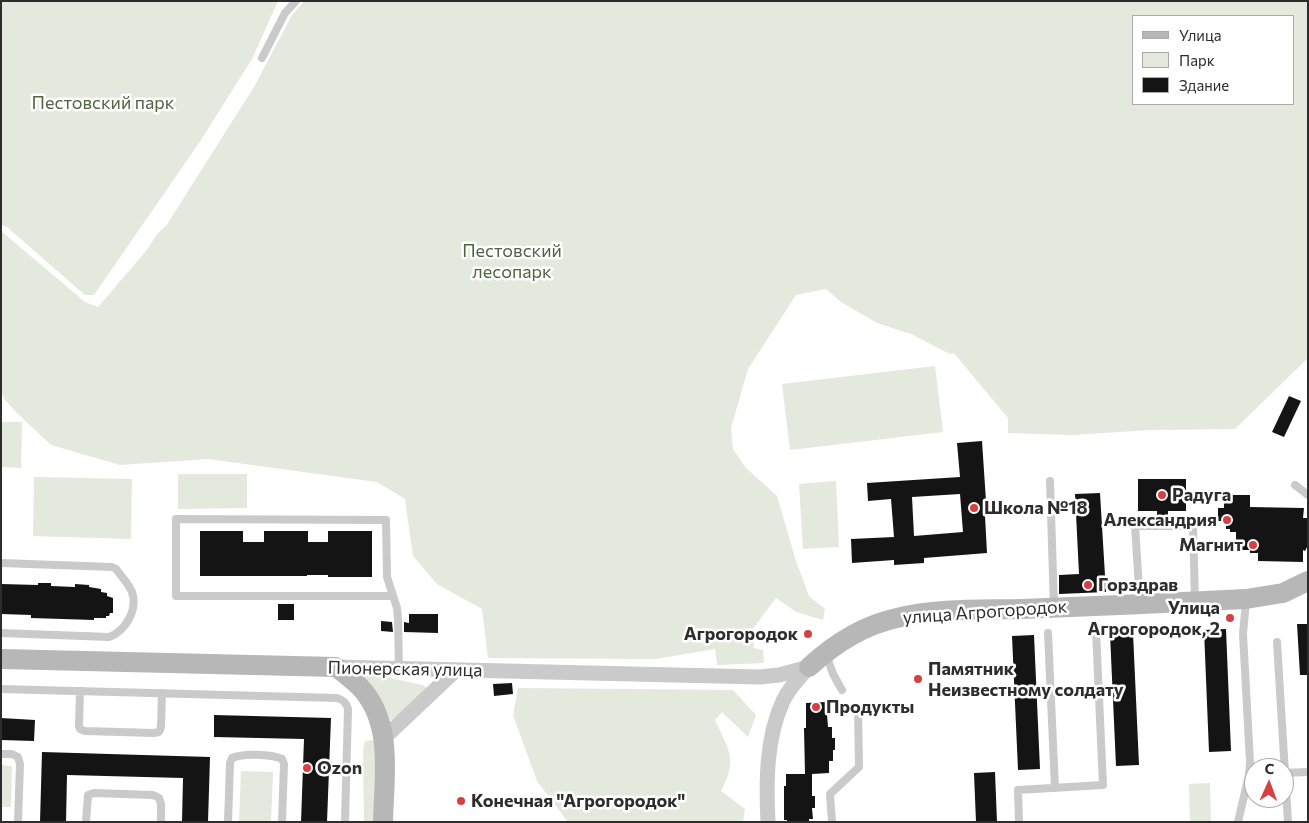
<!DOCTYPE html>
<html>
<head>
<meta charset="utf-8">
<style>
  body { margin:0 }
  #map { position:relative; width:1309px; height:823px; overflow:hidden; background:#fff; font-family:Commissioner,sans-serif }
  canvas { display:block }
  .frame { position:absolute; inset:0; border:2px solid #2d2d2d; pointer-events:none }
  .legend { position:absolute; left:1132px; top:15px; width:162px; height:90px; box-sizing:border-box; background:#fff; border:1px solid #ababab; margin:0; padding:6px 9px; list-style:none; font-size:15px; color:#2d2d2d }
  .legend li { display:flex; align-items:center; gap:10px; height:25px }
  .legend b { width:25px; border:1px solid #ababab }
  .north { position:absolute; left:1244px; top:758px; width:50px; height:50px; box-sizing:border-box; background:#fff; border:1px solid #ababab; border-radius:50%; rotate:2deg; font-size:14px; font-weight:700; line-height:20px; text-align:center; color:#2d2d2d }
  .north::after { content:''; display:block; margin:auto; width:18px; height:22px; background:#d44044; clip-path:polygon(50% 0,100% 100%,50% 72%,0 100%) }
</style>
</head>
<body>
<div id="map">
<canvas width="1309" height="823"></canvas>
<div class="frame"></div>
<ul class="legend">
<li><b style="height:6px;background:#b7b7b7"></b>Улица</li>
<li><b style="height:14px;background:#e3e9dc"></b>Парк</li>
<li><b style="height:14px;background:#141414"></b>Здание</li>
</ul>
<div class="north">С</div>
</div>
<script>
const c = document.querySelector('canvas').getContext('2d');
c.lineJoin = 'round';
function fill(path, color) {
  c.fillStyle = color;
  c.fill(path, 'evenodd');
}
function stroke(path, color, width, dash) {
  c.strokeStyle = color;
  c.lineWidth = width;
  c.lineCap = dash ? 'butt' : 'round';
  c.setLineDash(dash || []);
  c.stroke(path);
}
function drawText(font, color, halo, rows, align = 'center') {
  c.font = font + ' Commissioner,sans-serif';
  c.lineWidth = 5;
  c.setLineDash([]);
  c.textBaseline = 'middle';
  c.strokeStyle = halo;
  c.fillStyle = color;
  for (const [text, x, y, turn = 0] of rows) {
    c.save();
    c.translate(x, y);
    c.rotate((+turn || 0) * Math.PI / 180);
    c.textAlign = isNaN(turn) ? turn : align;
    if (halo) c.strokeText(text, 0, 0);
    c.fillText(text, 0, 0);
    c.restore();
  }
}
fill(new Path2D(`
  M1,1H278L252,59L201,140L94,295H85L7,227L1,225Z
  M304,1H1308V358L1235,429L1150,430L1073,435L1008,433V418L954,353L950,354L911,334L877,323L841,302L826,289L796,295L748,369L731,428L733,449L746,468L777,496L796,561L809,596L825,609L823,620L796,612L776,598L752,630L754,648L763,650L764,663L717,665L715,649L656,659L488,658L482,609L437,584L413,556L405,499L377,482L208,459L120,465L51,445L16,412L5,400L1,392V231L85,302L98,307L147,250L157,234L166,226L254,87L292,15ZM1133,16H1293V104H1133Z
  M935,366L943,432L790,450L782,384Z
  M1,422H22L21,468L1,467Z
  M178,474H247V508L178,509Z
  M34,477L132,479L131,539L33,536Z
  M836,481L839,547L803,549L799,484Z
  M366,675L385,677L423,685L428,689L392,720L388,719L363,677Z
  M518,688L733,690L756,715L748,737L722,712L715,720C729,751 738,759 721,791L745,809L743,822H568L537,781L513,715Z
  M372,740L378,744L375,822H364L363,764C364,756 362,749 365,741Z
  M1,765L12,766L11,807H1Z
  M241,771L273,772L271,822H239Z
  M1210,783L1211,822H1190L1189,784Z`), '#e3e9dc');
fill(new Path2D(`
  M1289,396L1301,401L1284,437L1272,432Z
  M982,441L987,516H985L987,553L924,558V563L894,565V560L852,563L851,539L894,537L891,499L868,501L867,483L960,477L957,443ZM960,494L963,532L914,536L912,497Z
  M1138,479H1186V511H1168V515H1157V511H1138Z
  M1100,493L1106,592L1059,594V575L1079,574L1075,494Z
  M1229,495H1250V507L1304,508L1303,518H1308V545L1305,551L1303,550V562L1258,561V553H1250V550H1239V540H1236V532H1230V529H1226V521H1218V508H1224V502L1229,503Z
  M200,531H243V542H264V531H308V542H328V531H372V577H328V575H307V576H200Z
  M38,583H51V586L75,587V584L89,585V587L101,589V592L107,593V596L113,598V613H110L109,616H106V618H94V620L31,618V615L1,614V584L38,585Z
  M278,604H294V620H278Z
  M409,614H438V633L404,632V622L409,623Z
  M381,621L392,622L393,632L381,631Z
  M1297,624H1308V675H1300Z
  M1226,629L1231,751L1209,752L1204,630Z
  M1133,633L1139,765L1116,766L1110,634Z
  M1034,635L1040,769L1018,770L1012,636Z
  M512,683L513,694L494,696L493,684Z
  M826,702L828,727H832V738H835V750H833V761H829V773L812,774V796H815V808H812L813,819H809V822H787V820H784V786H786V774H805L804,728H806V703Z
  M214,715L331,718L327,822H301L304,739L214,737Z
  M1,718L35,720L34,741L1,740Z
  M42,752L210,757L208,822H182L183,778L67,775L66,822H40Z
  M995,772L997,822H976L974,773Z`), '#141414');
stroke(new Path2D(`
  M262,58L285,13L296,1
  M1050,481L1054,607
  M1295,485L1308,495
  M1,563L112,567L116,569C121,576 129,584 132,592C138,609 126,631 109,637L1,633
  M393,596H176V519L386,520L387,577L397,608L398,619L399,669
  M1140,604L1135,526H1193L1195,600
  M1048,633L1055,788
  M1277,642L1288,822
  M826,654L833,674L842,690
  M1,689L337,698C343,700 346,702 348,709L345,822
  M80,691L79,726L80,729L85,731L154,733L159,732L161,727L162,693
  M1,754H12L18,757L20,764L18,822
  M1284,773L1308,772
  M86,822L88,795L94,793L153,795L159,798L161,804V822
  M228,822L230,763L232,758C243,753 271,754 282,759L284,764L282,822
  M832,822L830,794L859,767L858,709
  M1019,822L1018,790L1103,785L1096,631
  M1238,822L1249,775L1250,762L1243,634L1246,601`), '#cacaca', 8);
stroke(new Path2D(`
  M336,667L760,677L779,675L809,667
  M384,738L456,670
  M768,822C766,782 766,738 783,701C789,688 799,678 809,667`), '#cacaca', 15);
stroke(new Path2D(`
  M1,659L336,667C344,673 353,680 360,687C394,723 384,777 383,822
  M809,667C833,645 864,625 897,618C937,608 981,610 1022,609C1097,606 1171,603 1246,599L1283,593L1308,581`), '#b7b7b7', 20);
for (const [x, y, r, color] of [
  [1162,495,5,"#d44044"],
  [974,508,5,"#d44044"],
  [1227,520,5,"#d44044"],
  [1253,545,5,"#d44044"],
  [1088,585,5,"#d44044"],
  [1230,618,5,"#d44044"],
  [808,634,5,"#d44044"],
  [918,679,5,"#d44044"],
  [816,707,5,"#d44044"],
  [307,768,5,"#d44044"],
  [461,801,5,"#d44044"]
]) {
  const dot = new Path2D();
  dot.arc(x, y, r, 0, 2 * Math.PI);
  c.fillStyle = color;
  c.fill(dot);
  stroke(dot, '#fff', 2);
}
drawText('18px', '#4f643f', '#fff', [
  ["Пестовский парк",103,103],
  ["Пестовский",512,251],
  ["лесопарк",512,272]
]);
drawText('bold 18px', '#2d2d2d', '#fff', [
  ["Радуга",1172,495],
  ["Школа №18",984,508],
  ["Александрия",1217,520,"right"],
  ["Магнит",1243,545,"right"],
  ["Горздрав",1098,585],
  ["Улица",1220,608,"right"],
  ["Агрогородок, 2",1220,629,"right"],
  ["Агрогородок",798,634,"right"],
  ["Памятник",928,669],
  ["Неизвестному солдату",928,690],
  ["Продукты",826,707],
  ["Ozon",317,768],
  ["Конечная \"Агрогородок\"",471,801]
], 'left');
drawText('18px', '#2d2d2d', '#fff', [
  ["улица Агрогородок",985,612,-4],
  ["Пионерская улица",405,669,1]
]);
</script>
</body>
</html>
